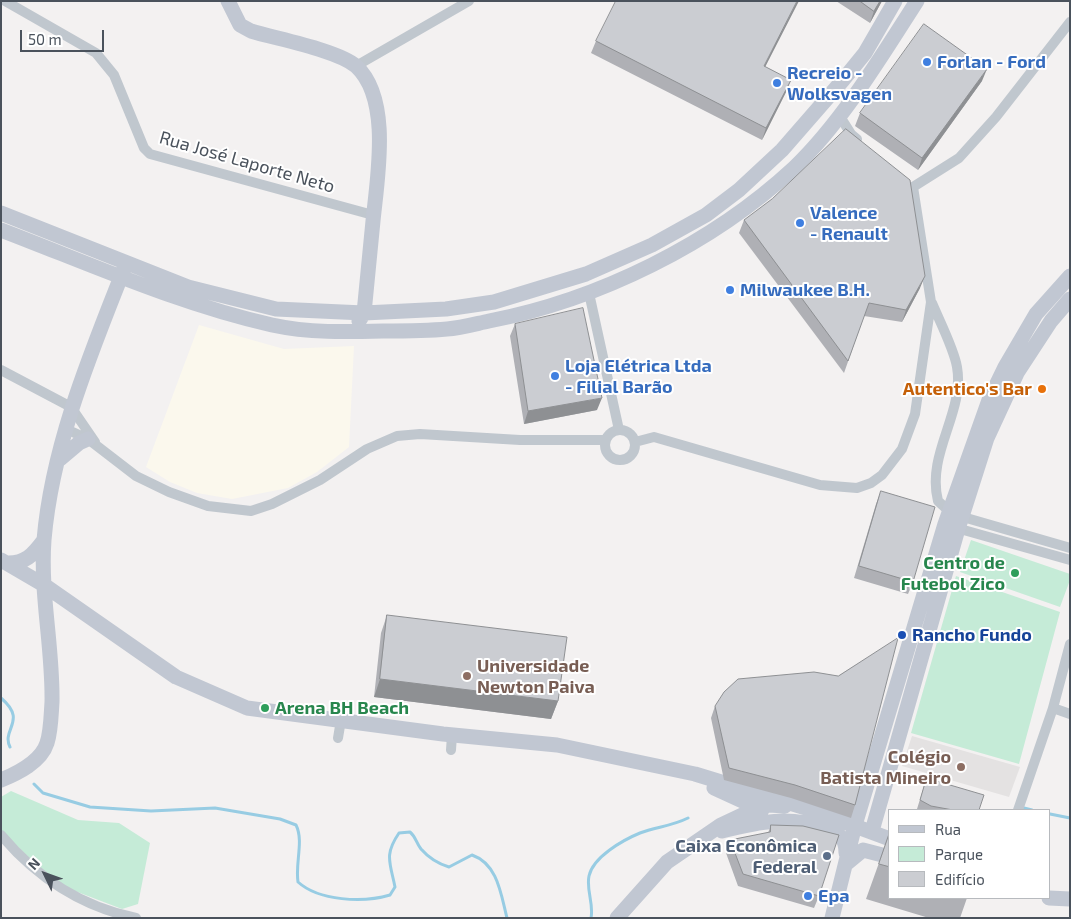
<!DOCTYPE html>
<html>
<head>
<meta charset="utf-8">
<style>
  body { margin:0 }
  #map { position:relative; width:1071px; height:919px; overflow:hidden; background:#f3f1f1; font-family:"Exo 2",sans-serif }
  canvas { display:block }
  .frame { position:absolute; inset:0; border:2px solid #4a525c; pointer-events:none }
  .legend { position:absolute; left:888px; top:809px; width:162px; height:90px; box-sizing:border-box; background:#fff; border:1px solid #b7babe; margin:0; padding:6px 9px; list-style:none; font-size:15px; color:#4a525c }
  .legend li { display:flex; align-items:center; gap:10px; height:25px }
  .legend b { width:25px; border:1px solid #b7babe }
  .north { position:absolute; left:20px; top:849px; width:50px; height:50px; -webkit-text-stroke:4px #fff; paint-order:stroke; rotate:312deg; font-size:14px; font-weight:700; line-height:20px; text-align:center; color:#4a525c }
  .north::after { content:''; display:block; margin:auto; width:18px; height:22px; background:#4a525c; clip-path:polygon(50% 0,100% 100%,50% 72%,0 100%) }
  .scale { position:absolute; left:20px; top:30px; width:84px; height:22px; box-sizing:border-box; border:2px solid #4a525c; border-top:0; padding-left:6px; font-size:15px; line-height:18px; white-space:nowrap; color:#4a525c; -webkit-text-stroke:4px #fff; paint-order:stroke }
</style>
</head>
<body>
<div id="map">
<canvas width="1071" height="919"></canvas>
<div class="frame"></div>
<ul class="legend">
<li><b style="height:6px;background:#c1c7d2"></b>Rua</li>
<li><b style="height:14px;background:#c5ebd7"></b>Parque</li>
<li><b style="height:14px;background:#cbcdd2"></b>Edifício</li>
</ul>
<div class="north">N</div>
<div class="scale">50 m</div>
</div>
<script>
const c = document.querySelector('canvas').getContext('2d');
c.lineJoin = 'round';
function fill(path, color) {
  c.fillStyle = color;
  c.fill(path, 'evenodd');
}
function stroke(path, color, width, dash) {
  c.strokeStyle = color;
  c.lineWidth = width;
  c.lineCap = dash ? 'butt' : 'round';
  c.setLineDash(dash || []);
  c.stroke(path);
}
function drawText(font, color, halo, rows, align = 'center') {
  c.font = font + ' "Exo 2",sans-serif';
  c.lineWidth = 4;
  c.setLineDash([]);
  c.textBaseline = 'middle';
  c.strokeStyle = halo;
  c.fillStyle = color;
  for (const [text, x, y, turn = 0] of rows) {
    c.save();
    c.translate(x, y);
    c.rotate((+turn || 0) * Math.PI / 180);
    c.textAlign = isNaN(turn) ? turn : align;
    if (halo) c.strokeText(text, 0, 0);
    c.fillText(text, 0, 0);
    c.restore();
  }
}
fill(new Path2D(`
  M199,325L284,349L354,346L349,447L317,472L288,488L232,499L197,493L170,482L146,467Z`), '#fbf8ed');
fill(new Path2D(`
  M912,736L1020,767L1009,797L902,766Z`), '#e4e2e2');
fill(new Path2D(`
  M971,540L1070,574V580L1060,607L960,572Z
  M956,576L1060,612L1019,764L911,733Z
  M11,791L78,820L119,823L150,843L138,904L122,909L67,888L40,868L1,831V797Z`), '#c5ebd7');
stroke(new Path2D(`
  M1,698C28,721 1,729 10,747
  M34,784L43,793L90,807L151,811L215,808L280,819L296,825C304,841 295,863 298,882C319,901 363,903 390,895L395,887C390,862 384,855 399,833L410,832C416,837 416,843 421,849C428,857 439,864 449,867L472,855C498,864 501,895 507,918
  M1024,808L1032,810
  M1050,814L1070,818
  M591,918C594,904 586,890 589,876C593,857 623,840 640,833C656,827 672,826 688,818`), '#97cce3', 3);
stroke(new Path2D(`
  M5,1L96,53L114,75L144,148L150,154L373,215
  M356,66L469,1
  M839,115L851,134L857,139
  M913,187L959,158L996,117L1070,22
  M589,293L619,430
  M932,303C939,320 954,349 957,367C965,413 926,453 938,501L950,512L963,517L1070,548
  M1,370L71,407L95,442
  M66,429L88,439L136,476L169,492L208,506L251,511L272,504L320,480L367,449L397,436L420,434L520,440H605
  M605 445a15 15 0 1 1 30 0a15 15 0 1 1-30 0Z
  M635,442L654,437L820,485L857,488L871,483L882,475L902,449L915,414L931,302L913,187
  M953,527L1070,560
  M1053,708L1070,714
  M338,738L341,720
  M451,750L452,735
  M1018,810L1053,708L1070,644
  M1,835C36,877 82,907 136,918`), '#c0c7ce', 10);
stroke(new Path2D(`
  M228,1L240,25L251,31C277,39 337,50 356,66C392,99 377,179 373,221C370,252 367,282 364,313L359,321
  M1,213L188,287L276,309L364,313L446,309L494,302L586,274L652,245L706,215L739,190L782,150L843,80L865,53L895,1
  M1,230C90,264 179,304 272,325C309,333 346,332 383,331C404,331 426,331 447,329C461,328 475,324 489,321C598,300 712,244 794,168C842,122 881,57 917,1
  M60,459L79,443L88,439
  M1,560L44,585L176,677L247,708L443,734L557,745L695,774L806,808L890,839
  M6,563C25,564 33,555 44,540
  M1,780C18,773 41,762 47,743C51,731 51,716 52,702C53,648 40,594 44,540C52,446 90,355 124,269
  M714,788L762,810
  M722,831C759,822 790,815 826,829C840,834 846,838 846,853
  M872,831L958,529L987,438L1017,373L1051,321L1070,299
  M846,864L863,850L890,857
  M1049,898L1070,899
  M617,918L667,862L721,825L757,808L769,805L785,806
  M832,918L855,825L945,524L989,400L1005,367L1036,314L1070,276`), '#c1c7d2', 15);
fill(new Path2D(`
  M836,1H882L870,23Z
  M596,41L786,92L762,140L591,53Z
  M982,81L918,170L855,126L860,113Z
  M744,220L920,288L902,322L864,316L844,373L739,233Z
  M515,324L597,410L524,424L510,336Z
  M881,491L913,582L908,594L854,578L876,504Z
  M387,615L558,701L551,719L374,697L381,633Z
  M715,706L855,805L851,818L791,798L724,780L711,718Z
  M925,783L979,810H919L917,809Z
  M771,825L819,896L814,908L738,886L726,853L730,840L768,833Z
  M889,835L890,898H967L960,918H929L866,899Z`), '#afb0b5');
fill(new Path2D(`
  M797,1H799L759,79L764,66Z
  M880,1H882L870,23L874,11Z
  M987,69L982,81L918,170L922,158Z
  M791,80L786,92L762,140L766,128Z
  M925,276L920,288L902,322L906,310Z
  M602,398L597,410L524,424L528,411Z
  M380,679L558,701L551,719L374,697Z`), '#8e9093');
const building = new Path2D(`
  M616,1H797L764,66L791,80L766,128L596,41Z
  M860,1H880L874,11Z
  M924,24L987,69L922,158L860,113Z
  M846,129L910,180L925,276L906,310L869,303L848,361L744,220L772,199Z
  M583,308L602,398L528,411L515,324Z
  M881,491L935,507L913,582L859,566Z
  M387,615L567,637L558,701L380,679Z
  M898,638L855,805L795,785L729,768L715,706L724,692L738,679L814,672L838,676Z
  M933,780L984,795L979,810H953L931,806L920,800L925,783Z
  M771,825L803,826L839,835L819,896L743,874L730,840L770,832Z
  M889,835H890V867L879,864Z`);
fill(building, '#cbcdd2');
stroke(building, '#8e9093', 1);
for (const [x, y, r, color] of [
  [927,62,5,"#3f7fe0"],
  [777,83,5,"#3f7fe0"],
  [800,223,5,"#3f7fe0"],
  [730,290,5,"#3f7fe0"],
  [555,376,5,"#3f7fe0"],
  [1042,389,5,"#e8710a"],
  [1015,573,5,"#2e9e5b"],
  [902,635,5,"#1a4fb4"],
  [467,676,5,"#8d6e63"],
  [265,708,5,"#2e9e5b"],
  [961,767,5,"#8d6e63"],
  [827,856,5,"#5c6f8a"],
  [808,896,5,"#3f7fe0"]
]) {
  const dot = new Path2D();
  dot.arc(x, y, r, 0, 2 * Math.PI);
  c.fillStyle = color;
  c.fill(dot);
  stroke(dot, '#fff', 2);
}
drawText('bold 18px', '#366cbe', '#fff', [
  ["Forlan - Ford",937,62],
  ["Recreio -",787,73],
  ["Wolksvagen",787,94],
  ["Valence",810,213],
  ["- Renault",810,234],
  ["Milwaukee B.H.",740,290],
  ["Loja Elétrica Ltda",565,366],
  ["- Filial Barão",565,387],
  ["Epa",818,896]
], 'left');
drawText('18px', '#4a525c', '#fff', [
  ["Rua José Laporte Neto",247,162,16]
]);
drawText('bold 18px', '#c56008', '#fff', [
  ["Autentico's Bar",1032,389]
], 'right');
drawText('bold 18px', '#27864d', '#fff', [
  ["Centro de",1005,563],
  ["Futebol Zico",1005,584],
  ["Arena BH Beach",275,708,"left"]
], 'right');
drawText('bold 18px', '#164399', '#fff', [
  ["Rancho Fundo",912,635]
], 'left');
drawText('bold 18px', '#785e54', '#fff', [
  ["Universidade",477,666],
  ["Newton Paiva",477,687],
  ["Colégio",951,757,"right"],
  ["Batista Mineiro",951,778,"right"]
], 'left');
drawText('bold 18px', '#4e5e75', '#fff', [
  ["Caixa Econômica",817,846],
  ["Federal",817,867]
], 'right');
</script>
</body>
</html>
